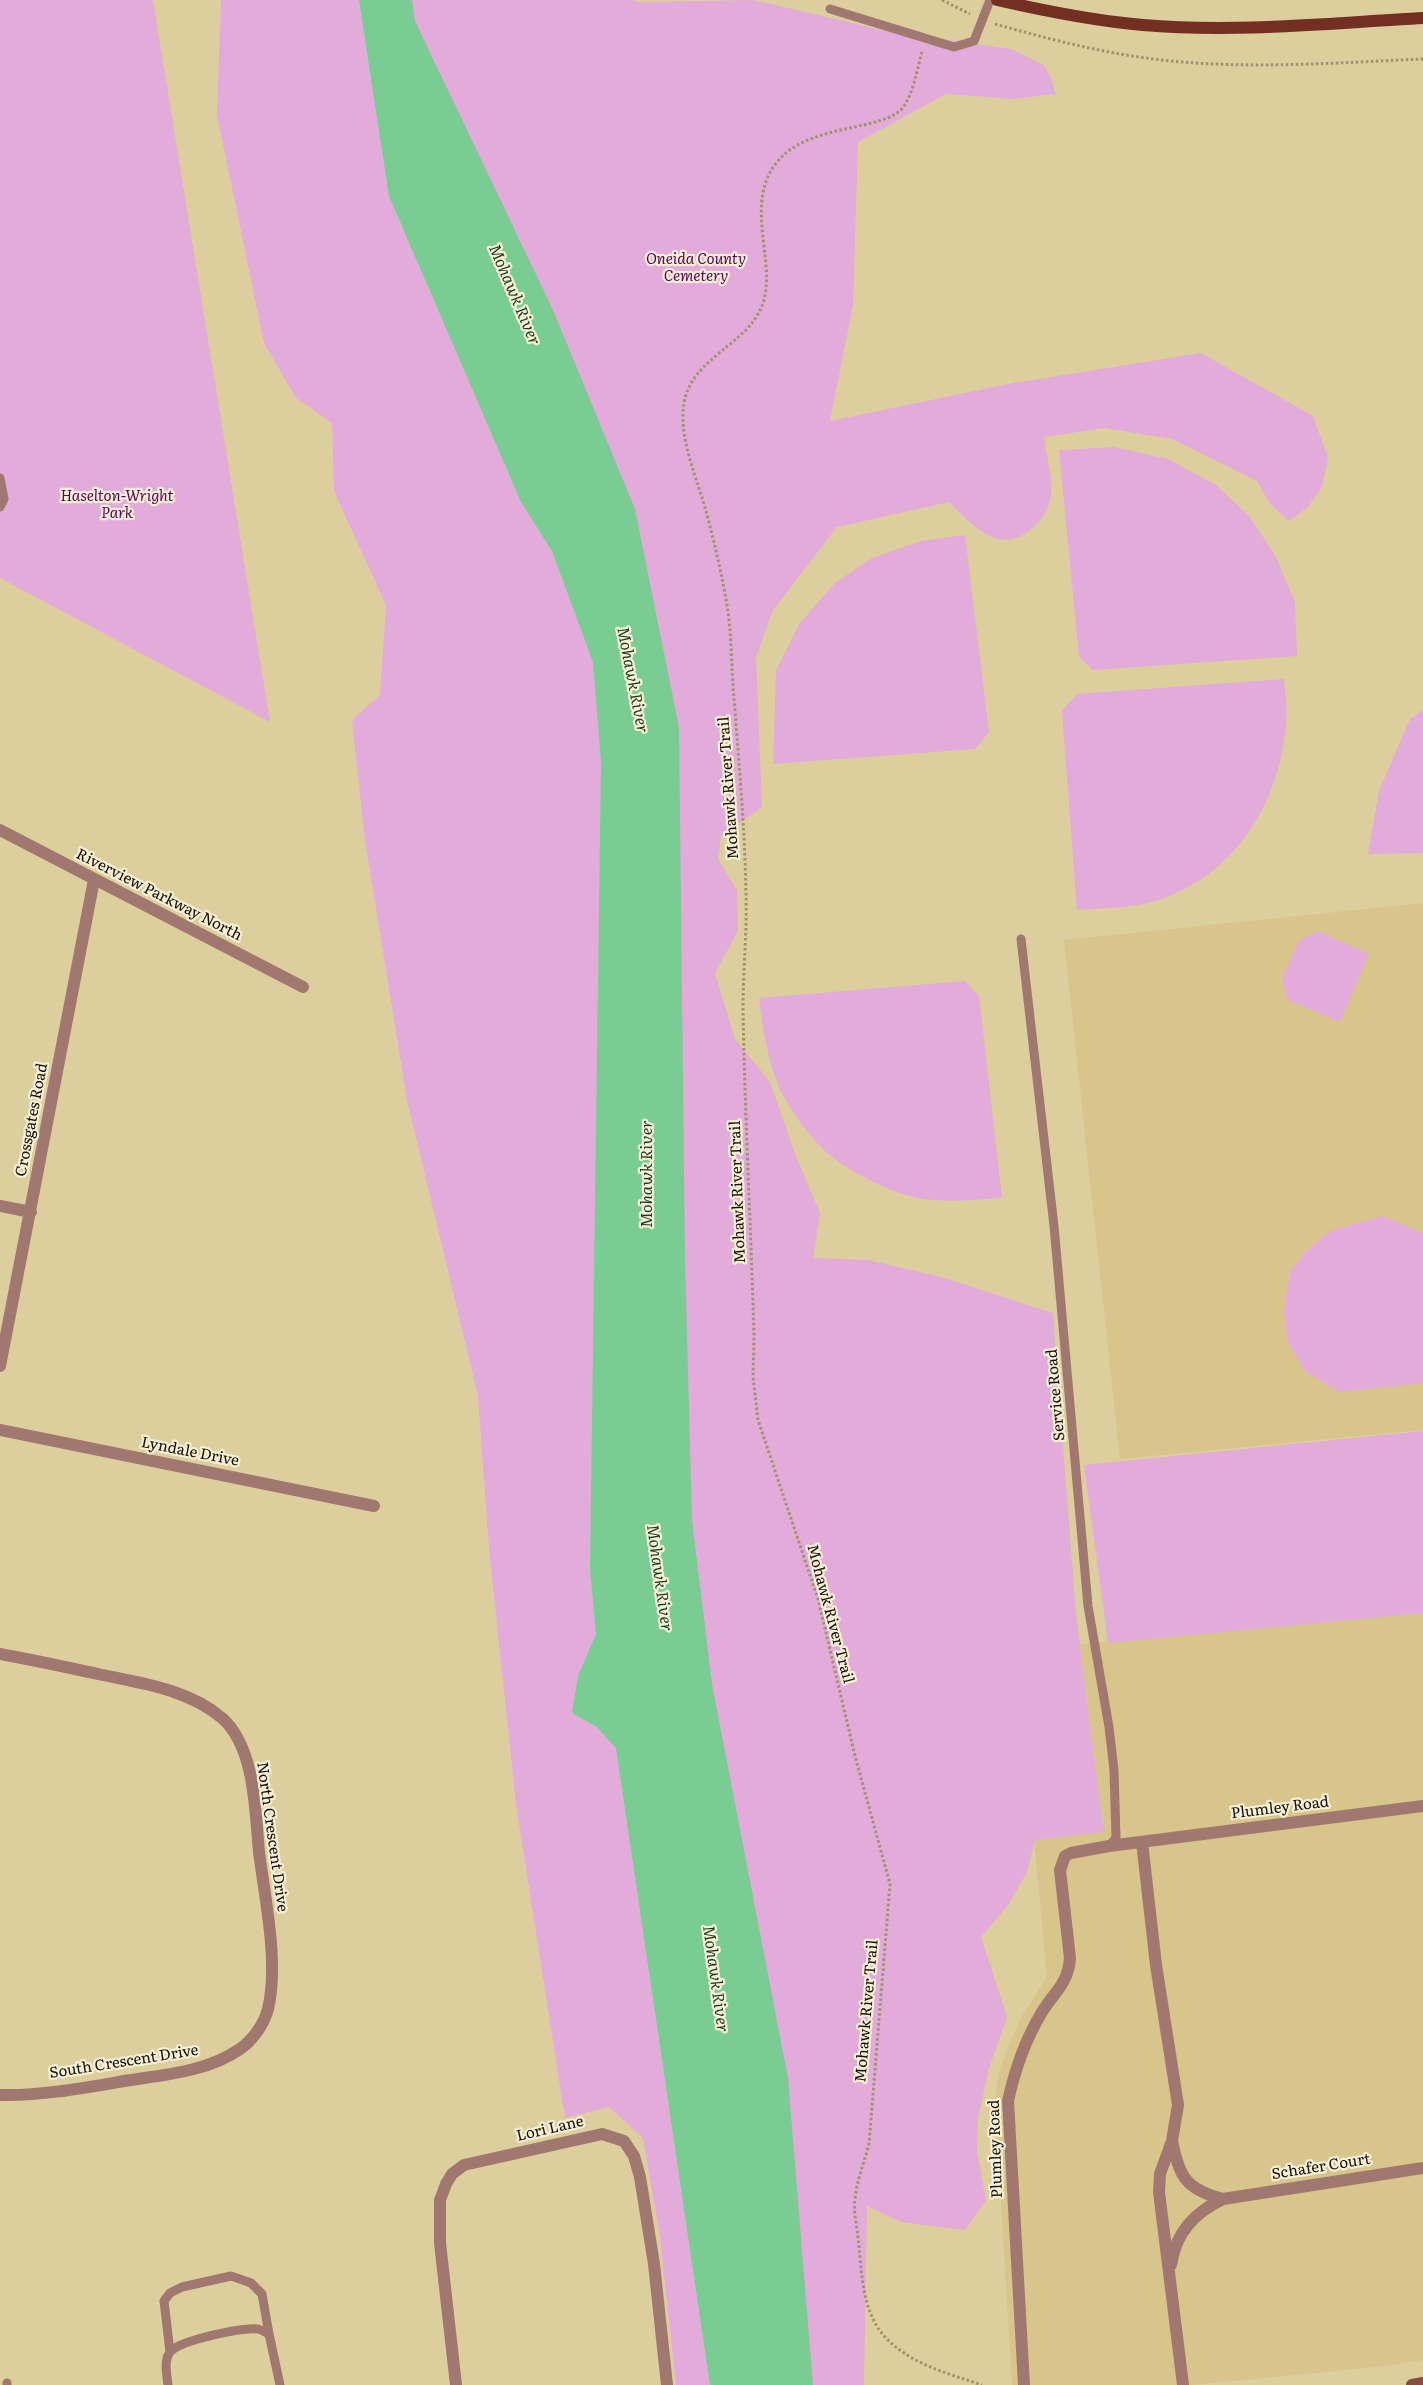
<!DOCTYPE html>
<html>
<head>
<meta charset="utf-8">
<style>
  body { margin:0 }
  canvas { display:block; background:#ddce9d }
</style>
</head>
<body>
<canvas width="1423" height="2385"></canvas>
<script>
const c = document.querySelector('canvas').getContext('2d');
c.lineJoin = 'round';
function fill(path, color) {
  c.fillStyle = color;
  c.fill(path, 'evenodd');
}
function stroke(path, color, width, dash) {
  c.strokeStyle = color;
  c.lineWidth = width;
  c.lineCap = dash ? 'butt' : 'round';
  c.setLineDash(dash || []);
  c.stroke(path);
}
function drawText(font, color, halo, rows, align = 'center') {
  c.font = font + ' Literata,serif';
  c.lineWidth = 4.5;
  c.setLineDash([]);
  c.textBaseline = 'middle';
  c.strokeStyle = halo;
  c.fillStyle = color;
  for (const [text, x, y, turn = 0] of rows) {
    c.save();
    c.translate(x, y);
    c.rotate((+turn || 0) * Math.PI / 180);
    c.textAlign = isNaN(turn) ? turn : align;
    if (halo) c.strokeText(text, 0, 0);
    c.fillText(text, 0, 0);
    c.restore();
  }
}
fill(new Path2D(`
  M1423,903V1430L1120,1459L1064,940Z
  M1423,1613V2360L1387,2366L1193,2385H1012L995,2101L1000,2068L1020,2019L1047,1977L1034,1840L1104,1832L1080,1644Z`), '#d7c58c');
fill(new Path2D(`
  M0,0H153L270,722L0,578Z
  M221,0H633L639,2L754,0L886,31L1011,49L1044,65L1052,80L1055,94L1013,99L946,94L858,142L853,306L830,421L1008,384L1201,353L1313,416L1328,458L1322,487L1308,507L1289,521L1270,504L1257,481L1172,439L1105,428L1044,437C1046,457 1055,481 1050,501C1047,513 1040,522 1031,529C999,557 972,524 949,502L837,527L773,610L756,657L762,807L721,836L718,859L737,890L738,931L715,973L735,1039L770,1082L796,1156L820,1213L813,1258L868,1260L941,1277L1053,1313L1076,1614L1104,1832L1035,1840L1027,1872L1009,1904L981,1937L1007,2017L989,2068L978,2119L977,2151L986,2200L965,2230L901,2222L867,2206L864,2385H676L660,2237L643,2138L609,2107L565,2118L516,1804L489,1549L478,1396L407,1100L365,840L352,720L380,695L386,605L334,491L332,423L296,398L264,343L217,115Z
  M1114,447L1168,459L1216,485L1249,516L1275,555L1295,602L1297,656L1093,670L1079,657L1059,450Z
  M965,535L989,732L975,749L773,764L776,671L800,623L835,583L872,558L921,541Z
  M1284,679C1285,694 1288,710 1286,724C1280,799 1239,869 1167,897C1139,908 1107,908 1077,910L1062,711L1077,694Z
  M1423,710V853L1368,854L1379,791L1410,719Z
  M1318,931L1369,954L1340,1022L1288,1000L1282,979L1299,941Z
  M965,981L979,996L1002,1198C974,1200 946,1203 918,1198C892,1193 856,1175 835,1159C815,1145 789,1110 779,1087C767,1058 763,1029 759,998Z
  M1383,1216L1423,1233V1383L1339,1392L1305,1371L1288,1342L1284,1311L1290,1272L1305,1252L1330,1231Z
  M1423,1431V1613L1108,1643L1084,1465Z`), '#e2abd9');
fill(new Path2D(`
  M359,0H412L415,21L553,310L635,509L679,727L685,1260L692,1520L712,1684L788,2078L813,2385H710L616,1748L597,1727L572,1713L578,1676L596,1634L590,1569L601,762L593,662L552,551L521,502L389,196Z`), '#79cd93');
stroke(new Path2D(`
  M942,0L970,14
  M995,24C1042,37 1090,50 1139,57C1232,71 1329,63 1423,59
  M922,52C917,69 914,91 904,106C887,132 809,122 777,162C744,203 775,257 764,300C752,343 697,354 685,398C676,435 698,479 707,515C715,545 722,575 727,605C732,636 731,667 734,698C739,764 745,830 746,896C747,934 743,972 743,1010C745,1119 751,1228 754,1337L753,1377L758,1420L818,1599L855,1756L890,1884L869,2144C864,2163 857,2180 855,2199C853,2212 857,2225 858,2238C862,2271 861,2313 887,2339C913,2365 947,2373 982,2385`), '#9f936d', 3, [2.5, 2.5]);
stroke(new Path2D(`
  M830,9L954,47L974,41L990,0
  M0,478L4,499L0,507
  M1021,939L1054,1226L1088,1606L1109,1727L1114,1770L1116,1838L1109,1846
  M170,2352L164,2301L170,2293L182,2287L231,2276L251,2283L262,2294L269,2334
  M7,2383V2385
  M168,2385C167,2375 163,2359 171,2351C182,2340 243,2327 258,2329C262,2330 265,2332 269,2334L280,2385`), '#a1786f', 9);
stroke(new Path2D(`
  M0,830L303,987
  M0,1206L31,1212
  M0,1366L94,880
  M0,1430L374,1506
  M0,1654C33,1660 65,1667 98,1674C140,1683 188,1689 222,1718C255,1747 255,1810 259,1852C265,1899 279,1963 268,2009C264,2024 253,2040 240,2049C207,2072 163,2075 124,2081C84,2088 41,2096 0,2095
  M1142,1842L1156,1965L1178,2105L1172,2141L1160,2174L1159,2192L1183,2385
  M1172,2141C1180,2177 1185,2189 1223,2199
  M1171,2265C1176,2232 1194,2213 1223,2199L1423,2168
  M456,2385L440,2243V2200L446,2184L452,2174L464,2165L602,2134L624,2141L634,2156L640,2177L654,2264L667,2385
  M1024,2385L1008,2101C1015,2069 1025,2040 1042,2012C1055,1991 1068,1984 1070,1958L1060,1870L1065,1856L1071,1853L1109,1846L1423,1806`), '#a1786f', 12);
stroke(new Path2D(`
  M1412,2385L1423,2383`), '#874e42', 12);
stroke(new Path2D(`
  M997,0C1045,11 1094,21 1143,25C1235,33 1330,23 1423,18`), '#732f22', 12);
drawText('italic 15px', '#5c0055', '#f6efd6', [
  ["Oneida County",696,260],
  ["Cemetery",696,277],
  ["Haselton-Wright",117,497],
  ["Park",117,514]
]);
drawText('15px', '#150f01', '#f6efd6', [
  ["Mohawk River Trail",729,788,-94],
  ["Riverview Parkway North",159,895,27],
  ["Crossgates Road",32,1120,-79],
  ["Mohawk River Trail",738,1192,-92],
  ["Service Road",1056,1395,-95],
  ["Lyndale Drive",190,1452,11],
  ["Mohawk River Trail",830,1614,75],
  ["Plumley Road",1280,1808,-7],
  ["North Crescent Drive",272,1837,82],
  ["Mohawk River Trail",867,2011,-85],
  ["South Crescent Drive",124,2062,-9],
  ["Lori Lane",550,2129,-13],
  ["Plumley Road",996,2149,-92],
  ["Schafer Court",1321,2167,-9]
]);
drawText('italic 16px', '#173b23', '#f6efd6', [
  ["Mohawk River",514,295,67],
  ["Mohawk River",632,680,79],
  ["Mohawk River",647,1174,-90],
  ["Mohawk River",659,1578,82],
  ["Mohawk River",715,1979,82]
]);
</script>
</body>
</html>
